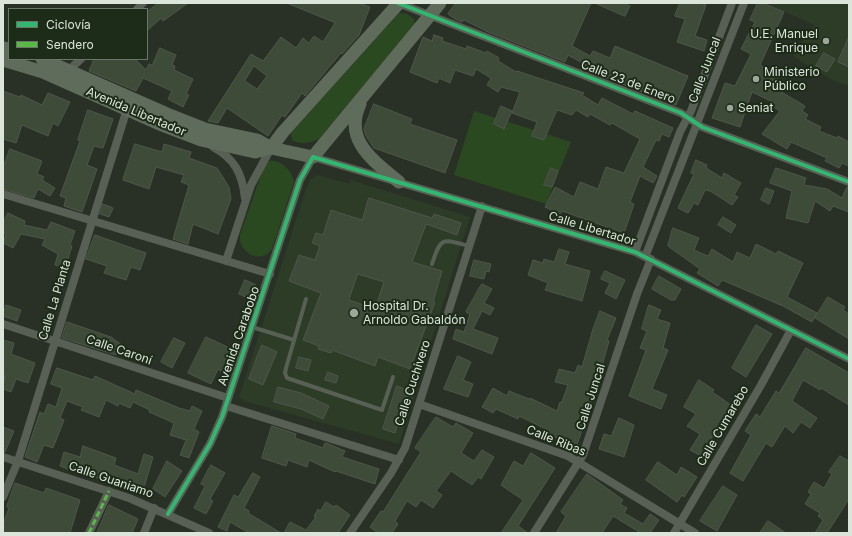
<!DOCTYPE html>
<html>
<head>
<meta charset="utf-8">
<style>
  body { margin:0 }
  #map { position:relative; width:852px; height:536px; overflow:hidden; background:#293126; font-family:Inter,sans-serif }
  canvas { display:block }
  .frame { position:absolute; inset:0; border:4px solid #dce5d9; pointer-events:none }
  .legend { position:absolute; left:8px; top:8px; width:140px; height:52px; box-sizing:border-box; background:#1d2b19; border:1px solid #697566; margin:0; padding:5px 7px; list-style:none; font-size:12px; color:#dce5d9 }
  .legend li { display:flex; align-items:center; gap:8px; height:20px }
  .legend b { width:20px; border:1px solid #697566 }
</style>
</head>
<body>
<div id="map">
<canvas width="852" height="536"></canvas>
<div class="frame"></div>
<ul class="legend">
<li><b style="height:5px;background:#33b770"></b>Ciclovía</li>
<li><b style="height:5px;background:#58b947"></b>Sendero</li>
</ul>
</div>
<script>
const c = document.querySelector('canvas').getContext('2d');
c.lineJoin = 'round';
function fill(path, color) {
  c.fillStyle = color;
  c.fill(path, 'evenodd');
}
function stroke(path, color, width, dash) {
  c.strokeStyle = color;
  c.lineWidth = width;
  c.lineCap = dash ? 'butt' : 'round';
  c.setLineDash(dash || []);
  c.stroke(path);
}
function drawText(font, color, halo, rows, align = 'center') {
  c.font = font + ' Inter,sans-serif';
  c.lineWidth = 4;
  c.setLineDash([]);
  c.textBaseline = 'middle';
  c.strokeStyle = halo;
  c.fillStyle = color;
  for (const [text, x, y, turn = 0] of rows) {
    c.save();
    c.translate(x, y);
    c.rotate((+turn || 0) * Math.PI / 180);
    c.textAlign = isNaN(turn) ? turn : align;
    if (halo) c.strokeText(text, 0, 0);
    c.fillText(text, 0, 0);
    c.restore();
  }
}
fill(new Path2D(`
  M766,3H849V86L834,81L793,56L814,25Z
  M317,175L350,184L351,180L470,217L399,444L244,401L239,397L306,189L310,180Z`), '#2c3c26');
fill(new Path2D(`
  M399,13L407,14L414,19L415,24L320,138C313,143 300,145 292,140L291,133Z
  M474,111L571,142L546,204L454,175Z
  M269,161C280,159 292,170 294,182L272,249C261,265 238,253 240,235L263,169Z`), '#2b4920');
const building = new Path2D(`
  M159,3H188L163,21L161,18L147,31V12Z
  M287,3H359L370,7L359,35L342,54L341,53L305,96L302,93L285,117L282,115L268,136L227,108L218,123L208,121L251,54L263,61L281,37L296,48L303,38L309,43L314,36L323,42L335,23ZM254,66L267,76L257,89L245,81Z
  M456,3H591L572,46L590,56L593,51L610,58L615,46L688,76L676,105L584,69L586,65L568,55L565,62L488,32L464,20L462,22L455,19L448,14Z
  M595,3H623L630,6L625,16Z
  M680,3H700L706,5L695,36L707,40L704,51L677,42L685,19L675,16Z
  M758,3H763L784,12L760,65L780,74L773,87L805,106L802,111L808,115L805,119L821,127L819,131L837,138L838,136L849,142V166L842,163L839,168L825,161L827,158L791,142L787,149L762,134L780,111L772,106L775,103L752,92L740,127L712,118L725,83L735,86L751,54L741,49L755,22L750,20Z
  M434,35L443,38L442,41L466,49L467,46L486,53L487,51L499,58L498,61L516,72L517,71L584,93L582,95L598,105L602,98L633,114L635,111L673,128L669,137L662,134L659,141L656,140L643,167L657,176L653,183L640,176L630,202L634,204L624,233L562,211L560,214L545,207L555,187L574,197L580,182L598,189L606,167L624,173L640,139L612,123L610,125L590,114L588,117L576,110L572,115L557,110L544,140L532,136L537,122L512,113L520,92L501,87L498,92L487,85L491,78L476,69L473,76L455,70L450,83L439,78L437,83L410,72L423,37L432,41Z
  M849,37V67L838,62Z
  M160,48L176,55L172,65L175,66L174,70L193,79L186,94L189,95L183,107L168,99L172,91L143,78L136,91L89,71L94,59H135L146,70L149,64L152,65Z
  M824,53L835,59L827,72L816,66Z
  M3,91L20,97L21,95L42,105L48,93L70,102L58,126L53,123L48,136L22,125L16,143L3,139Z
  M374,104L412,119L410,124L457,140L445,173L374,148L366,136L364,129Z
  M501,106L512,111L504,129L494,124Z
  M88,110L113,119L103,148L94,146L87,165L97,169L82,212L64,206L66,198L60,196L80,141L78,140Z
  M135,144L162,152L164,144L191,152L189,158L217,168L229,187L231,199L218,234L193,224L188,244L173,239L189,185L181,182L184,175L156,167L149,189L123,180Z
  M10,149L42,161L37,174L44,177L42,180L55,188L50,196L38,189L34,198L3,189V168Z
  M696,160L707,165L706,168L722,178L724,173L741,183L734,195L738,197L732,205L710,191L705,190L698,205L694,203L688,213L678,208L694,174L691,173Z
  M551,168L558,171L552,187L544,185Z
  M776,168L806,178L804,185L827,189L842,198L847,187H849V212L833,206L830,211L815,201L808,223L786,218L792,191L770,183Z
  M766,188L774,191L769,204L761,200Z
  M369,198L432,218L434,214L461,223L457,235L426,224L412,262L442,271L433,302H435L410,369L378,357L375,366L332,350L331,353L318,349L319,346L303,340L321,293L289,281L299,255L315,260L320,246L312,243L316,233L323,235L331,210L362,220ZM358,274L384,282L375,309L349,300Z
  M103,204L113,208L109,217L100,214Z
  M8,213L25,221L24,225L47,230L51,222L75,231L70,245L72,246L65,268L55,265L58,254L42,245L45,239L21,234L13,248L3,243L6,234L3,233V223Z
  M723,217L736,225L731,233L718,225Z
  M673,228L699,238L694,250L708,256L712,249L733,262L737,252L750,258L756,244L776,254L778,251L803,263L787,297L817,313L812,322L783,306L722,280L718,286L697,273L700,269L668,246Z
  M95,235L146,253L140,270L131,267L126,280L104,273L107,266L86,259Z
  M559,249L569,252L565,264L590,271L582,301L545,290L548,283L528,275L533,260L543,263L544,259L554,262Z
  M474,260L491,264L489,272L486,271L484,279L470,276Z
  M605,271L625,280L616,299L605,293L610,283L601,279Z
  M659,276L681,289L675,300H671L652,289Z
  M245,280L256,285L250,299L239,294Z
  M482,284L492,289L484,303L494,308L490,315L482,311L473,329L498,338L492,354L453,339L456,329L464,332L470,314L466,312Z
  M828,297L845,307L843,310L849,314V339L815,318Z
  M6,305L21,310L17,321L3,316Z
  M649,305L661,310L657,319L670,323L663,348L668,350L652,389L667,395L661,409L629,396L646,350L640,348L647,331L642,329Z
  M600,311L616,318L607,340L609,341L594,394L577,445L549,435L550,431L519,416L518,419L496,409L493,413L482,407L493,388L507,396L509,391L529,399L530,398L557,411L560,402H562L568,385L555,382L559,369L575,373L578,365L582,367L593,329Z
  M67,322L111,337L122,345L116,355L62,338Z
  M756,325L772,334L746,377L732,368Z
  M206,337L234,350L223,372L218,369L211,384L188,373Z
  M174,338L185,343L172,368L161,362Z
  M3,340L14,343L11,354L35,363L28,383L16,379L11,392L3,389L5,373H3Z
  M262,345L277,352L263,385L249,379Z
  M806,348L849,373V405L821,388L820,390L803,380L792,401L817,418L810,428L801,422L793,433L785,426L772,447L766,443L743,481L730,473L751,435L745,431L756,414L760,417L776,391L779,393Z
  M458,356L471,362L463,380L473,384L468,397L444,389Z
  M299,357L311,360L308,371L296,368Z
  M57,368L93,380L95,376L135,394L136,390L179,408L190,411L192,406L202,411L194,429L199,432L189,458L180,455L186,440L170,435L174,423L149,412L150,410L133,402L130,408L119,403L118,406L106,400L99,417L81,410L83,407L67,401L60,418L64,420L53,448L44,445L37,462L25,457L40,412L44,414L48,404L56,407L62,388L51,384Z
  M328,372L338,376L336,383L325,380Z
  M699,380L714,390L712,392L731,405L701,456L690,450L700,434L687,426L696,414L684,407Z
  M397,386L409,391L395,433L383,429Z
  M278,387L301,393L329,406L323,419L301,409L274,402Z
  M436,417L453,427L456,423L473,433L461,453L474,461L482,450L494,457L481,479L478,477L472,485L451,471L436,491L442,495L433,508L421,500L416,507L407,501L395,521L398,524L392,533H378L370,527L381,511L383,512L421,452L415,448Z
  M619,418L634,425L624,457L599,449L604,434L611,436Z
  M272,426L296,434L295,438L323,448L325,443L329,444L345,451L342,457L379,469L375,484L336,471L335,472L309,460L307,467L288,460L286,466L262,458Z
  M3,427L14,431L5,452H3Z
  M83,446L116,458L114,465L138,474L144,454L153,457L143,491L94,477V475L75,472L60,466L64,452L80,457Z
  M531,453L555,468L518,526L528,533H501L523,500L501,485L514,461L523,466Z
  M840,456L849,461V499L827,533H815L823,520L818,516L820,513L805,504L811,494L808,492L814,482L824,488L832,474L829,472Z
  M167,461L182,471L165,497L153,489Z
  M658,462L677,475L681,467L697,477L684,497L682,495L677,502L646,480Z
  M211,465L225,473L210,499L213,501L206,514L194,508L205,486L201,484Z
  M253,473L260,477L244,508L249,511L248,513L281,533H249L230,522L227,531L218,527L234,495L238,497Z
  M587,474L623,500L620,504L627,508L624,513L643,524L650,514L659,520L650,533H641L613,516L602,533H556L566,516L561,512Z
  M15,483L44,493L46,488L80,500L70,533H3V524L9,508L7,507Z
  M723,486L737,495L717,531L700,521Z
  M326,502L334,507L336,505L350,515L338,533H284L290,522L306,530L316,517L314,516L318,509L320,511Z
  M109,505L138,519L132,533H97Z
  M768,521L786,533H760Z`);
fill(building, '#3d4b38');
stroke(building, '#4f564c', 1);
stroke(new Path2D(`
  M432,264C441,236 442,239 469,246
  M306,299L286,368L285,373L287,378L382,410L393,377
  M252,327L294,340`), '#586055', 4);
stroke(new Path2D(`
  M398,3L681,113L702,127L849,182
  M137,9L143,3
  M69,70L81,59
  M213,147C235,159 242,173 245,198
  M3,194L270,274
  M635,252L680,132L691,111L732,3
  M645,257L744,3
  M226,261L251,185L271,148
  M3,324L228,398
  M419,404L568,456L695,533
  M226,406L399,460
  M3,457L129,498L209,533
  M3,497L18,461L127,109
  M168,514L210,444L222,417L300,180L313,157L635,252L849,359
  M89,533L109,491
  M144,533L154,508
  M350,533L391,473L405,448L482,206
  M534,533L583,455L637,294L651,259
  M674,533L761,385L791,330`), '#586055', 8);
stroke(new Path2D(`
  M3,48L9,49
  M42,59L167,114L205,129L257,140L271,148L313,157L440,3
  M3,60L43,72L162,125L201,140L255,152L271,148
  M360,104C343,141 374,161 399,182
  M271,148L283,132L399,3`), '#5f6b5b', 13);
stroke(new Path2D(`
  M89,533L109,491`), '#58b947', 3, [6, 3]);
stroke(new Path2D(`
  M398,3L681,113L702,127L849,182
  M168,514L210,444L222,417L300,180L313,157L635,252L849,359`), '#33b770', 4);
for (const [x, y, r, color] of [
  [826,41,4,"#9da69a"],
  [756,79,4,"#9da69a"],
  [730,108,4,"#9da69a"],
  [354,313,5,"#9da69a"]
]) {
  const dot = new Path2D();
  dot.arc(x, y, r, 0, 2 * Math.PI);
  c.fillStyle = color;
  c.fill(dot);
  stroke(dot, '#1d2b19', 1.5);
}
drawText('12px', '#dce5d9', '#1d2b19', [
  ["U.E. Manuel",818,34,"right"],
  ["Enrique",818,48,"right"],
  ["Ministerio",764,72],
  ["Público",764,86],
  ["Seniat",738,108],
  ["Hospital Dr.",363,306],
  ["Arnoldo Gabaldón",363,320]
], 'left');
drawText('12px', '#dce5d9', '#1d2b19', [
  ["Calle Juncal",705,70,-69],
  ["Calle 23 de Enero",628,82,21],
  ["Avenida Libertador",136,112,23],
  ["Calle Libertador",592,229,17],
  ["Calle La Planta",55,300,-73],
  ["Avenida Carabobo",239,336,-71],
  ["Calle Caroní",119,350,19],
  ["Calle Cuchivero",413,383,-72],
  ["Calle Juncal",591,397,-72],
  ["Calle Cumarebo",723,426,-60],
  ["Calle Ribas",556,441,22],
  ["Calle Guaniamo",111,480,19]
]);
</script>
</body>
</html>
